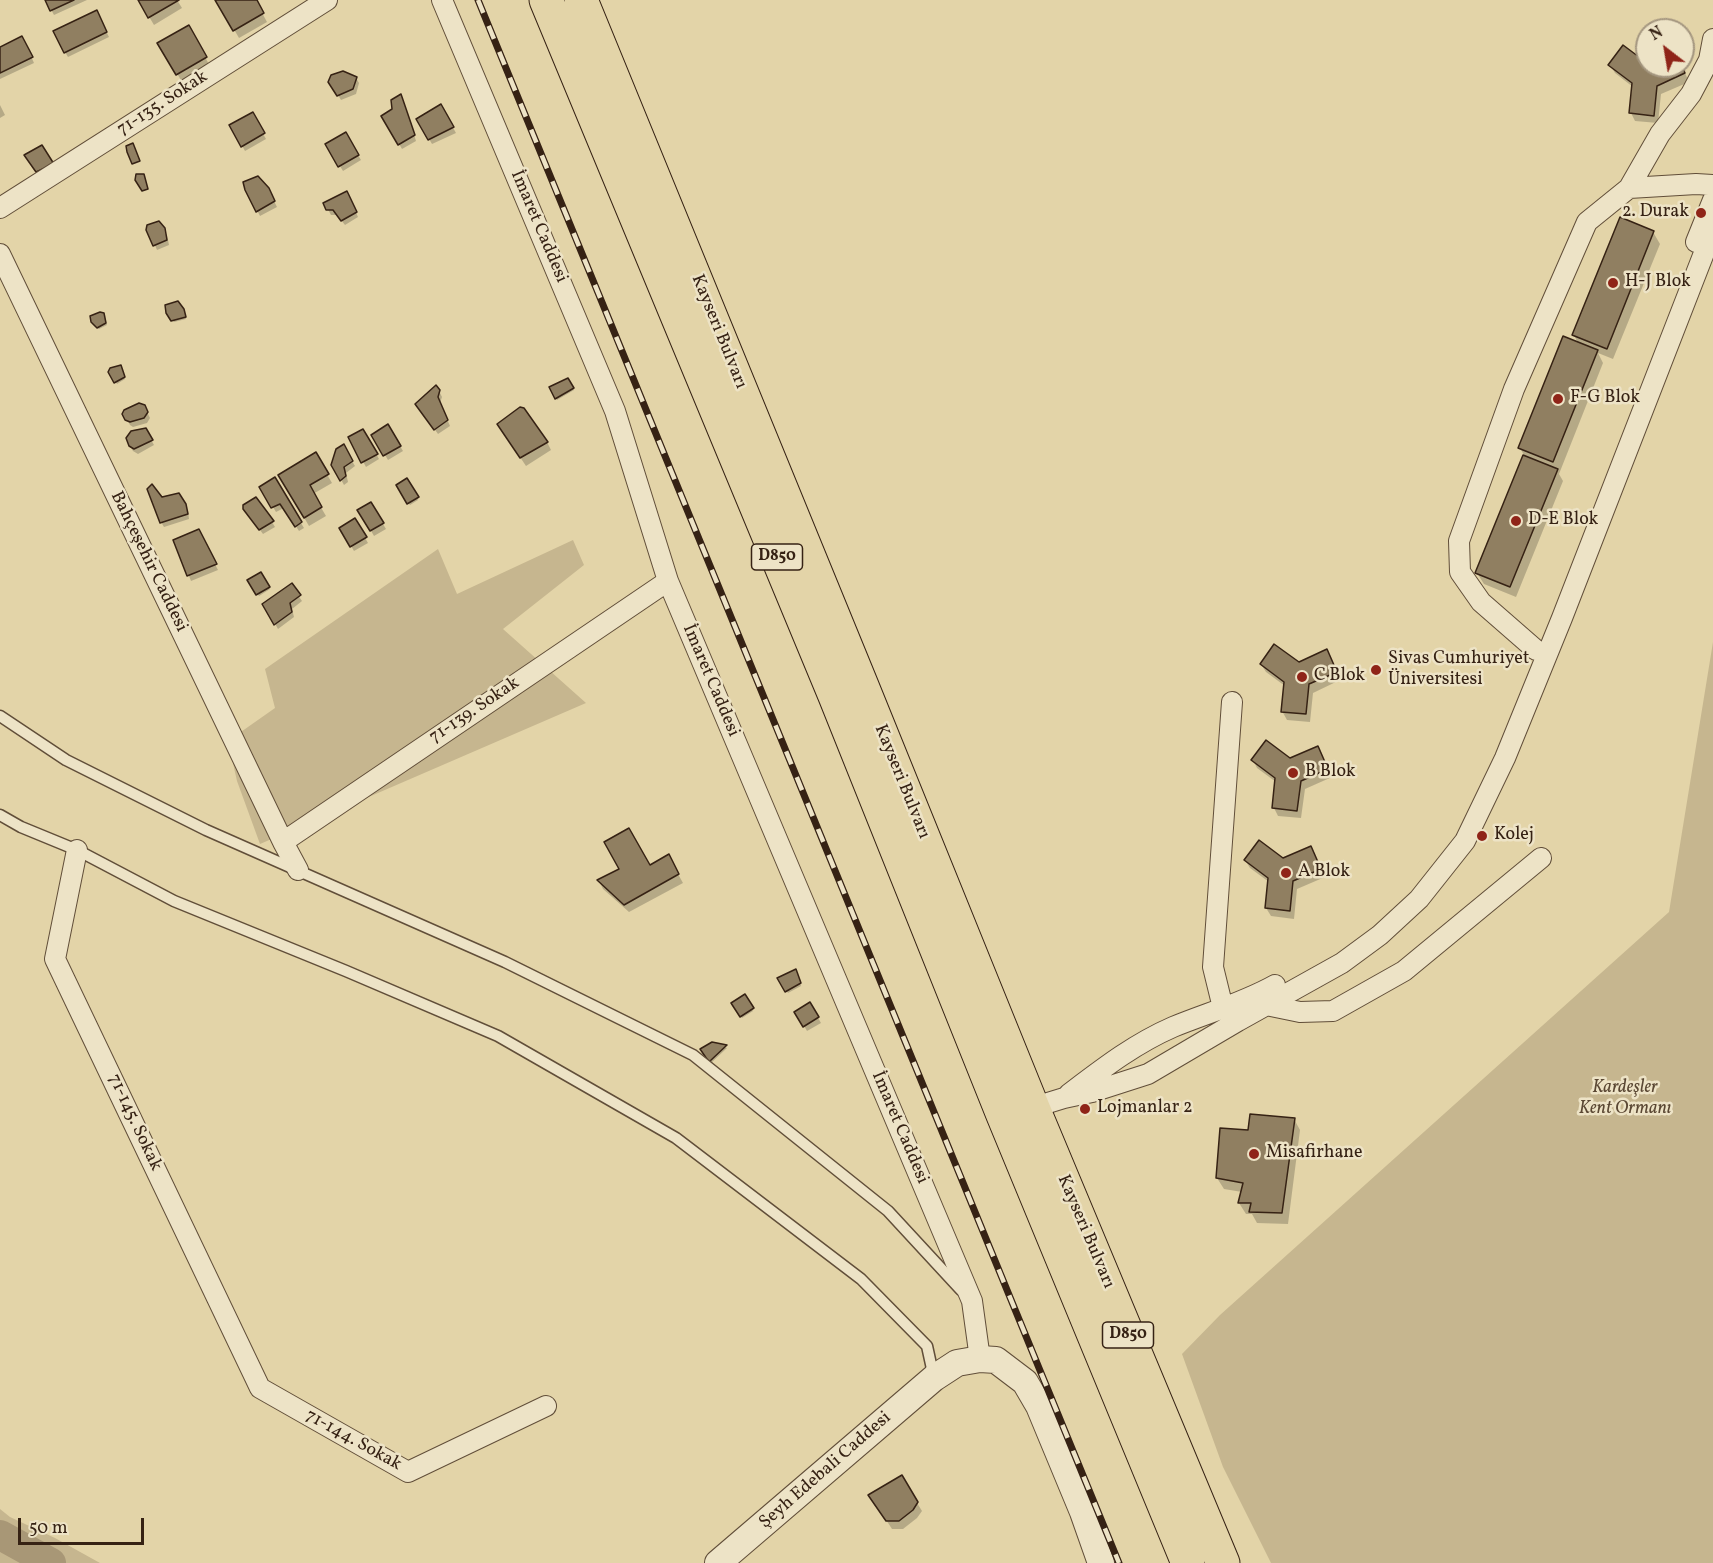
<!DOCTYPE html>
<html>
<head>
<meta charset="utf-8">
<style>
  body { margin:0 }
  #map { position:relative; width:1713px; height:1563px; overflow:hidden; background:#e3d4a8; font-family:Vollkorn,serif }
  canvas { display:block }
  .north { position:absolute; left:1635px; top:18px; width:60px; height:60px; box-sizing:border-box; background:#ede3c6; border:2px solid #a4967f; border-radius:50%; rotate:329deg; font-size:16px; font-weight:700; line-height:24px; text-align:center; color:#362214 }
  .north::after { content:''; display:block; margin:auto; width:21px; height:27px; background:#8f2418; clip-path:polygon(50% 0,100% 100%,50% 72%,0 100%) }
  .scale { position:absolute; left:18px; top:1518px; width:126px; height:27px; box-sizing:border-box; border:3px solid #362214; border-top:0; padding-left:8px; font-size:18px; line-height:21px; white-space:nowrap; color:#362214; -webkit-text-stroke:4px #ede3c6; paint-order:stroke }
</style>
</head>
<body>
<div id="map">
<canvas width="1713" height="1563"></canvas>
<div class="north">N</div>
<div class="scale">50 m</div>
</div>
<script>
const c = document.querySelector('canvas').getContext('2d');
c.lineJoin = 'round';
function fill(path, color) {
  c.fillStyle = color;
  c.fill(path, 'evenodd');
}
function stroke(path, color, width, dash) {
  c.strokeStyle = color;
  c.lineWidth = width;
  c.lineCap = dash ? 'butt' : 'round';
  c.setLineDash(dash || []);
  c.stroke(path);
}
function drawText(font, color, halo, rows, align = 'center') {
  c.font = font + ' Vollkorn,serif';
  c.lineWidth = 5;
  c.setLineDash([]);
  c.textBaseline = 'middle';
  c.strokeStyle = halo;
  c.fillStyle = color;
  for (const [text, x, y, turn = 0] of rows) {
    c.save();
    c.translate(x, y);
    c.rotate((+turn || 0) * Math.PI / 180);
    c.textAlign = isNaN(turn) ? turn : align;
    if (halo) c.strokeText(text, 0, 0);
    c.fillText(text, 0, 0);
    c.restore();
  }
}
fill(new Path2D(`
  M573,540L584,565L503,629L586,703L260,844L237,781L228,741L275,708L265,669L438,549L457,594Z
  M1713,642V1563H1271L1223,1467L1182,1354L1220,1315L1669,912Z
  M0,1509L10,1517L55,1538L100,1563H0Z`), '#c6b68f');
fill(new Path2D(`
  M46,0H87L54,15Z
  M139,0H177L182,8L154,25Z
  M217,0H255L267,22L239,38Z
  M99,17L109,37L68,57L65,52Z
  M188,27L210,66L182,82L160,44Z
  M25,43L34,63L0,79V48Z
  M1610,65L1682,66L1689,82L1661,94L1658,123L1635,121L1631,113L1633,87L1615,73Z
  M356,78L359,83L356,94L341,100L330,82Z
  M403,100L416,141L402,149L383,116Z
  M0,105L5,115L0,118Z
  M441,106L456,133L432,144L418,120Z
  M252,114L266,139L245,151L231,126Z
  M345,134L361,160L343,171L327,145Z
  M246,189L271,195L277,207L260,216Z
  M349,197L358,217L345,225L337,215H331L325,204Z
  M148,229H163L167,235L169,245L157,250Z
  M1653,232L1660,244L1613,359L1598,353L1603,363L1559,474L1563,481L1516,597L1484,584L1477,573L1524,455L1520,448L1579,345L1574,335Z
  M168,313H185L186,319L174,322Z
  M104,317L107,325L99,329L94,324Z
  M120,367L125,379L117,384L110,372Z
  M567,380L574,390L557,400L551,388Z
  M439,391L442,397L440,403L450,426L438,434L420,409Z
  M144,406L150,418L147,423L133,427L130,425L124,414Z
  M388,426L403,451L388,460L373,435Z
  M145,429L154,445L138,454L133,451L130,446Z
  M363,431L379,459L366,467L350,438Z
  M504,433L547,442L551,450L526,466Z
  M343,446L355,466L346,473L348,482L344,485L333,465Z
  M315,454L332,483L313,494L326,516L309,526L280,476Z
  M274,479L304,528L299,531L284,508L276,512L261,487Z
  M407,480L418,500L410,505L398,486Z
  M178,495L188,511L189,519L164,527L161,522V498Z
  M371,504L386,529L374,536L359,510Z
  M248,514L272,522L275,527L263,534Z
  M355,520L368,543L354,551L341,529Z
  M198,531L218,570L191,581L175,541Z
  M261,574L270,589L259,596L249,580Z
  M291,585L302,601L292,609L294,617L278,629L264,604Z
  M1331,659L1340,680L1313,693L1310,722L1287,720L1282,711L1285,686L1266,672L1261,664L1299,663Z
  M1318,748L1332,777L1305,789L1301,818L1278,816L1274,808L1276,782L1257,768L1253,760H1290Z
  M668,856L683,883L629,912L603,889L599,881L649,867Z
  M1315,856L1325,877L1297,889L1294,919L1271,916L1266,908L1269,882L1250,868L1245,860H1283Z
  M796,973L801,986L788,993L779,979Z
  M745,996L753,1011L742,1018L733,1003Z
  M810,1004L821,1023L807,1031L796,1012Z
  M712,1043L727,1048L711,1063L702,1049Z
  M1294,1119L1300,1130L1288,1224L1257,1223L1252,1214H1246L1239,1203L1242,1192L1224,1189L1217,1178L1250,1132Z
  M901,1477L922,1511L917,1518L903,1529H892L875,1503Z`), '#0003');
stroke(new Path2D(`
  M0,1535L51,1563`), '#a89776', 30);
const building = new Path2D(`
  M45,0H74L50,11Z
  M138,0H179L148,18Z
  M215,0H257L264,13L233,31Z
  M97,10L107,32L64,53L53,31Z
  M189,25L207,57L176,75L157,43Z
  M22,36L33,57L0,73V47Z
  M1623,45L1647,63V66H1682L1685,73L1657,86L1654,116L1629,113L1632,83L1608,65Z
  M343,71L357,77L353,89L337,96L328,82L331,75Z
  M401,94L415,135L398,145L381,116L392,109L391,100Z
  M441,104L454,127L428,140L416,119Z
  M253,112L265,133L241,147L229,125Z
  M346,132L359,155L338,167L325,144Z
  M133,143L140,161L132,164L127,152L126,146Z
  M42,145L54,164L36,172L24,155Z
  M136,174H144L148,189L142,191L135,180Z
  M258,176L269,188L275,201L256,212L245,190L243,182Z
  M347,191L357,212L341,221L333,210H326L323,203Z
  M1620,217L1654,231L1607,349L1572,335Z
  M159,221L165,228L167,240L153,246L146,230L147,225Z
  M178,301L184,309L186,317L171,321L166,313L165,305Z
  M100,312L104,313L106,323L97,328L91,322L90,316Z
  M1563,336L1598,350L1553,462L1518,448Z
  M121,365L125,377L114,383L108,372L110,368Z
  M568,378L574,388L555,399L549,387Z
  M436,385L440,390L438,397L448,420L434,430L415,404Z
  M139,403L145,405L148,412L144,418L130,422L125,420L122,414L124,410Z
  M520,407L524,408L548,442L520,458L497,424Z
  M388,424L401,446L383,456L371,435Z
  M146,428L153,440L134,449L129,446L126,438L131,431Z
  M363,429L378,454L361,463L348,437Z
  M344,444L353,461L344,467L346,476L340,481L331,465L336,449Z
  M316,452L329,474L310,485L322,507L304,518L278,475Z
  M1523,455L1558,469L1510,587L1475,573Z
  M275,477L302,522L295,527L280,504L271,508L259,487Z
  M407,478L419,497L407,504L396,485Z
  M152,484L162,497L179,493L186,504L188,514L160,523L147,489Z
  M256,497L274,521L259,530L243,509V505Z
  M371,502L384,523L370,531L357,510Z
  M355,518L367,537L350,547L339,528Z
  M199,529L217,564L187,576L173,540Z
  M261,572L270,587L256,595L247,580Z
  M292,583L301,595L290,603L292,612L274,625L262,604Z
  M1274,644L1299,662L1327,649L1337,672L1309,684L1306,714L1281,712L1284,682L1260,664Z
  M1266,740L1290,758L1318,746L1328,769L1301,781L1297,811L1272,808L1275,778L1251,760Z
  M629,828L650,865L669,854L679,874L624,905L597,880L619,869L604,842Z
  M1259,840L1283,858L1311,846L1321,869L1293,881L1290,911L1265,908L1268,878L1244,860Z
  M796,969L801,983L785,992L777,978Z
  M745,994L754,1008L740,1017L731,1003Z
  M810,1002L819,1017L803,1027L794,1012Z
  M712,1042L727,1045L709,1062L700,1049Z
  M1250,1114L1295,1118L1282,1213L1249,1212L1251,1203H1238L1243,1183L1216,1178L1220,1128L1248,1130Z
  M902,1475L918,1502L913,1510L899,1521H886L868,1495Z`);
fill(building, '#907f61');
stroke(building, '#362214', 1.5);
const service = new Path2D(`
  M0,716L66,760L206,830L505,962L693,1055L888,1211L961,1290
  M0,815L21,827L77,850L174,901L346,971L498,1036L676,1138L861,1279L927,1346L934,1378`);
const minor = new Path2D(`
  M442,0L615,411L668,581L972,1301L980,1359
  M1629,188L1660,134L1691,94L1709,60L1713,39
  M0,208L327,0
  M1696,242L1713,200
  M0,254L283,842L298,870
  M1536,650L1481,602L1460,572L1459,541L1514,389L1587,222L1629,188L1696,184L1713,185
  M283,842L668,581
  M77,850L55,959L260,1388L408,1472L546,1406
  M1266,1005L1300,1012L1333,1011L1404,971L1541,858
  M1223,1008L1213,967L1232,702
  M1069,1094C1102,1069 1134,1044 1173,1027C1207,1013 1243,1003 1275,985
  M1025,1110L1064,1098L1092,1092L1148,1074L1238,1021L1342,963L1380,935L1419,899L1465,841L1505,758L1562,618L1713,230`);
const tertiary = new Path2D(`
  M718,1563L934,1378L957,1363L980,1359L996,1360L1025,1382L1039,1406L1083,1512L1101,1563`);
const trunk = new Path2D(`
  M546,0L835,696L1003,1115L1188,1563
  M581,0L862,686L1033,1108L1223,1563`);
stroke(service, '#614e39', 13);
stroke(minor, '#614e39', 22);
stroke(tertiary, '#614e39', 28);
stroke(trunk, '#362214', 35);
stroke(service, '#ede3c6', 10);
stroke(minor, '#ede3c6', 20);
stroke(tertiary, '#ede3c6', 26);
stroke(trunk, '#e3d4a8', 33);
const rail = new Path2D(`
  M478,0L1119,1563`);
stroke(rail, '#362214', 7);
stroke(rail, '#ede3c6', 4.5, [14]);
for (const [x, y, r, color] of [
  [1701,213,6,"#8f2418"],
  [1613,283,6,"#8f2418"],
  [1558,399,6,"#8f2418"],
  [1516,521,6,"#8f2418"],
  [1376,670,6,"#8f2418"],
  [1302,677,6,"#8f2418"],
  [1293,773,6,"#8f2418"],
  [1482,836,6,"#8f2418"],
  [1286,873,6,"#8f2418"],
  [1085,1109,6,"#8f2418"],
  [1254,1154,6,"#8f2418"]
]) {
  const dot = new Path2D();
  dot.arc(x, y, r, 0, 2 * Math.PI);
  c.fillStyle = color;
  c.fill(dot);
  stroke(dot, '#ede3c6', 2);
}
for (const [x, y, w] of [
  [777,557,51],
  [1128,1335,51]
]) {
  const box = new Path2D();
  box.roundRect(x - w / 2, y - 13, w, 26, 4.5);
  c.fillStyle = '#ede3c6';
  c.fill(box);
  stroke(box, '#362214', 1.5);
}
drawText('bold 16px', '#362214', null, [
  ["D850",777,557],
  ["D850",1128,1335]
]);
drawText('18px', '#362214', '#ede3c6', [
  ["71-135. Sokak",163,104,-33],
  ["İmaret Caddesi",538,227,67],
  ["Kayseri Bulvarı",718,332,68],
  ["Bahçeşehir Caddesi",148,562,64],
  ["İmaret Caddesi",710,681,67],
  ["71-139. Sokak",475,711,-34],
  ["Kayseri Bulvarı",901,782,68],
  ["71-145. Sokak",134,1123,65],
  ["İmaret Caddesi",899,1128,67],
  ["Kayseri Bulvarı",1085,1232,67],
  ["71-144. Sokak",353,1441,29],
  ["Şeyh Edebali Caddesi",826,1471,-41]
]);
drawText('18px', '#362214', '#ede3c6', [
  ["2. Durak",1689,213,"right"],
  ["H-J Blok",1625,283],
  ["F-G Blok",1570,399],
  ["D-E Blok",1528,521],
  ["Sivas Cumhuriyet",1388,660],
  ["Üniversitesi",1388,681],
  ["C Blok",1314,677],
  ["B Blok",1305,773],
  ["Kolej",1494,836],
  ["A Blok",1298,873],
  ["Lojmanlar 2",1097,1109],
  ["Misafirhane",1266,1154]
], 'left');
drawText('italic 18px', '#5a4733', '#ede3c6', [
  ["Kardeşler",1625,1089],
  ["Kent Ormanı",1625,1110]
]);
</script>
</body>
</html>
